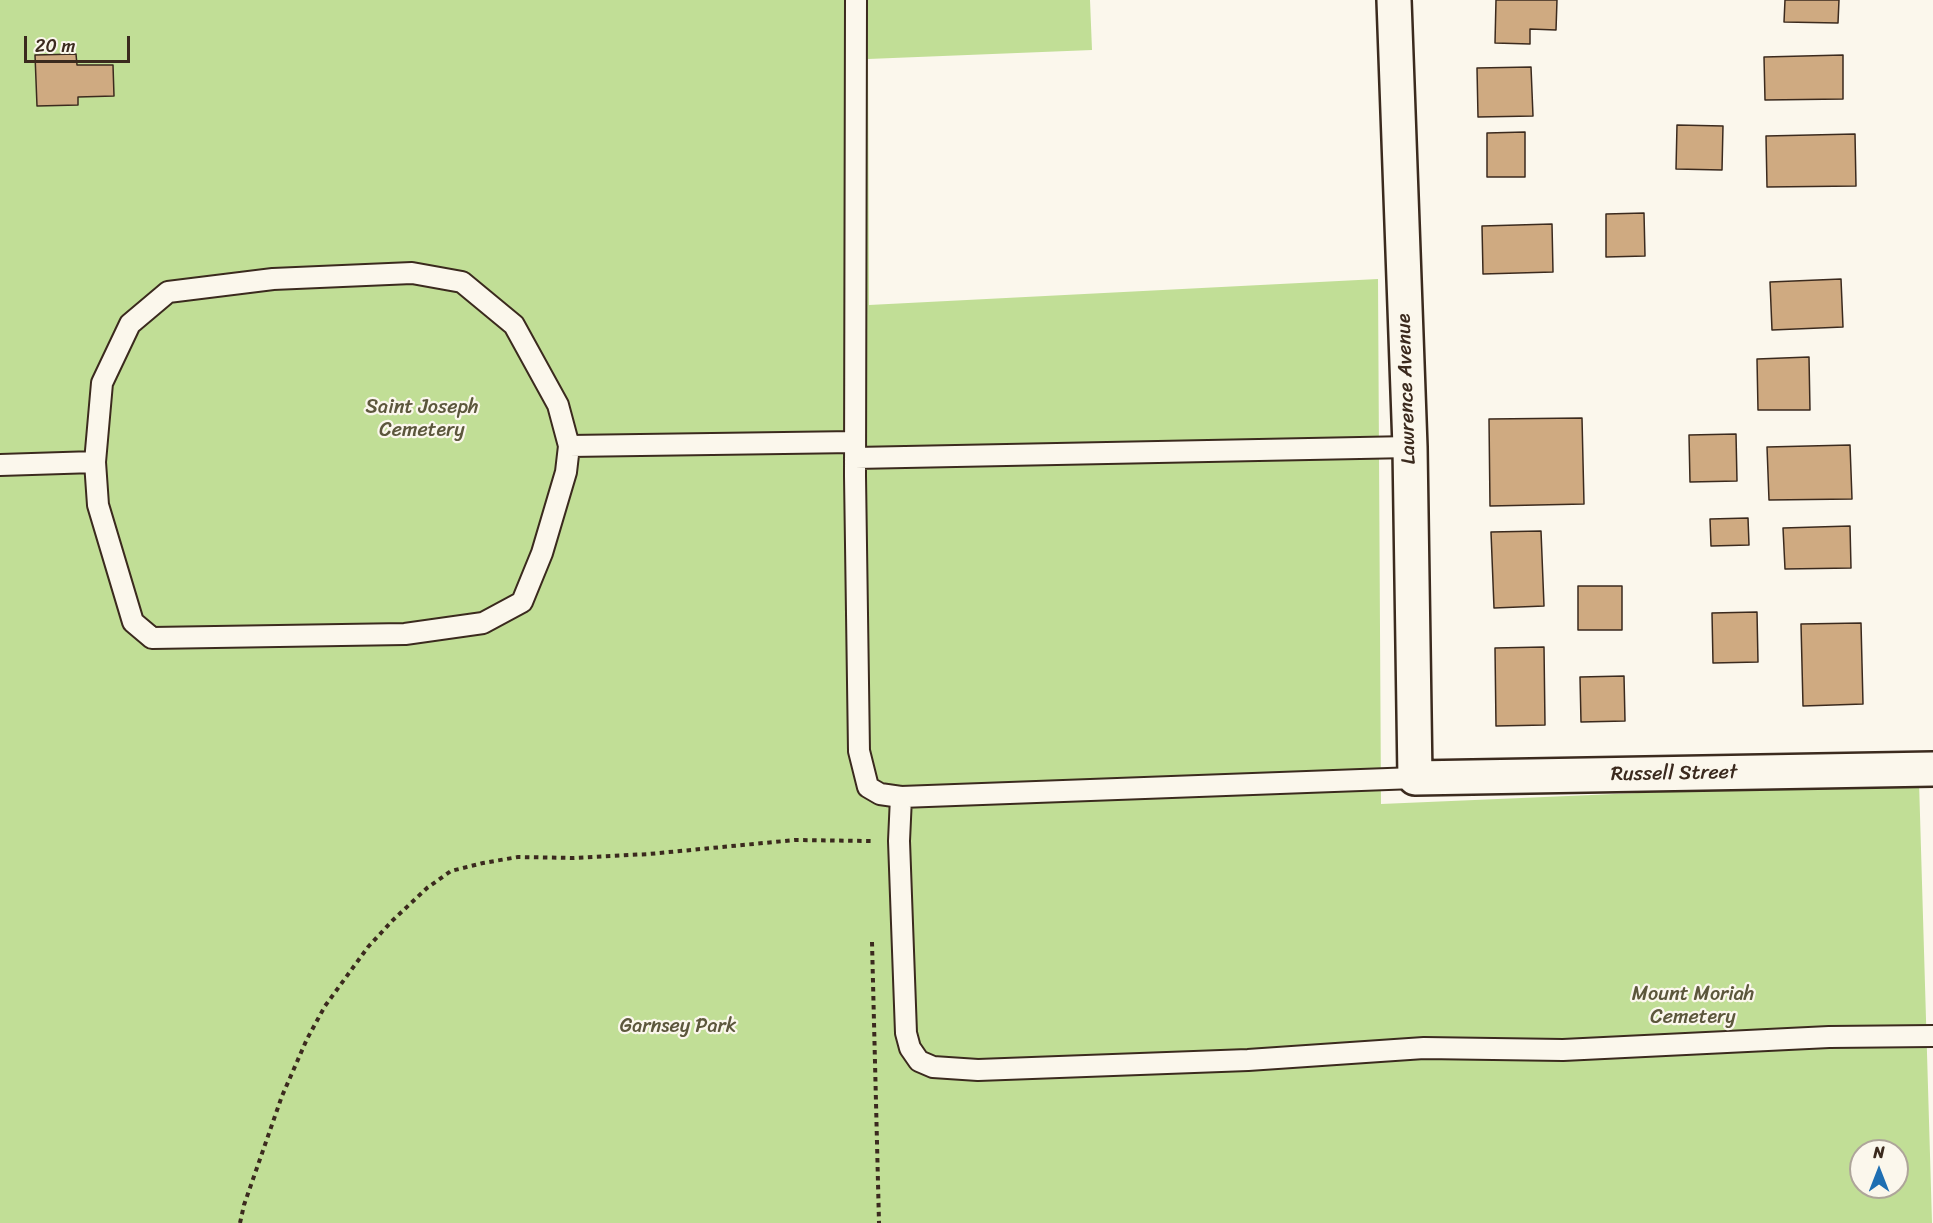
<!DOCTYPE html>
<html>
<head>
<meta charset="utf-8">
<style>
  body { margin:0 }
  #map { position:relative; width:1933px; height:1223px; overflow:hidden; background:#fbf7ec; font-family:Sriracha,sans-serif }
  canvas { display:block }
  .north { position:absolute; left:1849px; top:1139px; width:60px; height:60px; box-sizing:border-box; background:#fbf7ec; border:2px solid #aea59a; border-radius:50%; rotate:0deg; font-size:16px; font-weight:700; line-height:24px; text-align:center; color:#3b2a1e }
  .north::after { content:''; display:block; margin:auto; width:21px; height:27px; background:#1f6fb2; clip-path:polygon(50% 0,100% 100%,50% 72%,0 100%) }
  .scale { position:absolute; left:24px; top:36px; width:106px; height:27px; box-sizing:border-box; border:3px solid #3b2a1e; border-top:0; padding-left:8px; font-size:18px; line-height:21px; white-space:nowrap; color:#3b2a1e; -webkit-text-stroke:4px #fbf7ec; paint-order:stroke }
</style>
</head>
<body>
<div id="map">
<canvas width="1933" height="1223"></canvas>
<div class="north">N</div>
<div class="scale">20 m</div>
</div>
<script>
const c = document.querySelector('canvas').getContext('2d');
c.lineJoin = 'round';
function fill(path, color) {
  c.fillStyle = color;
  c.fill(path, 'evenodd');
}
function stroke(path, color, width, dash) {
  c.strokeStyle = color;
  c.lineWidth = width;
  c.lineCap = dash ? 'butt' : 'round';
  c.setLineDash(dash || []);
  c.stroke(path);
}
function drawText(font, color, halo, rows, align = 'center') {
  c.font = font + ' Sriracha,sans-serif';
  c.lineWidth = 4.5;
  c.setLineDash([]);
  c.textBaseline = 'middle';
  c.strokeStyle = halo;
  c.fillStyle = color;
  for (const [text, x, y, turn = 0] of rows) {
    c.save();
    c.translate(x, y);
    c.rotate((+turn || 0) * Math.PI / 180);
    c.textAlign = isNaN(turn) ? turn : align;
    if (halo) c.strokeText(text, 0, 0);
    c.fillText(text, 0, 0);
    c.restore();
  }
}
fill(new Path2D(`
  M0,0H1090L1092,50L868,59L869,305L1378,279L1381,804L1919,781L1932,1223H0ZM1861,1151H1897V1187H1861Z`), '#c1de96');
const building = new Path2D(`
  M1496,0H1557L1556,30L1530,29V44L1495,43Z
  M1785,0H1839L1838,23L1784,22Z
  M76,54L77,65H113L114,96L78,97V105L37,106L35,55Z
  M1843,55V99L1765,100L1764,57Z
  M1531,67L1533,116L1478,117L1477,68Z
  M1677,125L1723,126L1722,170L1676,169Z
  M1525,132V177H1487V133Z
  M1855,134L1856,186L1767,187L1766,136Z
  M1644,213L1645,256L1606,257V214Z
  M1552,224L1553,272L1483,274L1482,226Z
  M1841,279L1843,327L1772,330L1770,282Z
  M1809,357L1810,410H1758L1757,359Z
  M1582,418L1584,504L1490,506L1489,419Z
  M1736,434L1737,481L1690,482L1689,435Z
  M1850,445L1852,499L1769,500L1767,447Z
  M1748,518L1749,545L1711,546L1710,519Z
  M1850,526L1851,568L1785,569L1783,528Z
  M1541,531L1544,606L1494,608L1491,532Z
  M1578,586H1622V630H1578Z
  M1757,612L1758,662L1713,663L1712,613Z
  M1861,623L1863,704L1803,706L1801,624Z
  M1544,647L1545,725L1496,726L1495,648Z
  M1624,676L1625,721L1581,722L1580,677Z`);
fill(building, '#cfaa81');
stroke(building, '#3b2a1e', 1.5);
const service = new Path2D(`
  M856,0L855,476L859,751L868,787L880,794L901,797L1415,778
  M412,273L462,282L514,325L558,405L569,446L566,472L542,553L522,602L483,623L405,634L152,638L133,622L98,505L95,462L102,383L130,324L168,292L273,279Z
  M569,446L855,442
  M855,458L1410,447
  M0,465L95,462
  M901,797L899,841L906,1033L910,1048L919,1061L933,1067L978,1070L1248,1060L1424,1048L1563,1050L1829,1037L1933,1036`);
const minor = new Path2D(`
  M1394,0L1410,447L1415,778L1933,769`);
stroke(service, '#3b2a1e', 24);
stroke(minor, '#3b2a1e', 38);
stroke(new Path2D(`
  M872,942L879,1223
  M240,1223L244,1205L282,1096L307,1039L325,1006L368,947L393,920L427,888L451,871L483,863L518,857L573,858L649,854L795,840L871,841`), '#3b2a1e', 4, [4.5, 4.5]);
stroke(service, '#fbf7ec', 20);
stroke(minor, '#fbf7ec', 33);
drawText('20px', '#3b2a1e', '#fbf7ec', [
  ["Lawrence Avenue",1407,389,-92],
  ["Russell Street",1674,774,-1]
]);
drawText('20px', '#5c573c', '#fbf7ec', [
  ["Saint Joseph",422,408],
  ["Cemetery",422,431],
  ["Mount Moriah",1693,995],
  ["Cemetery",1693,1018],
  ["Garnsey Park",678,1027]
]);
</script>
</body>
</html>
